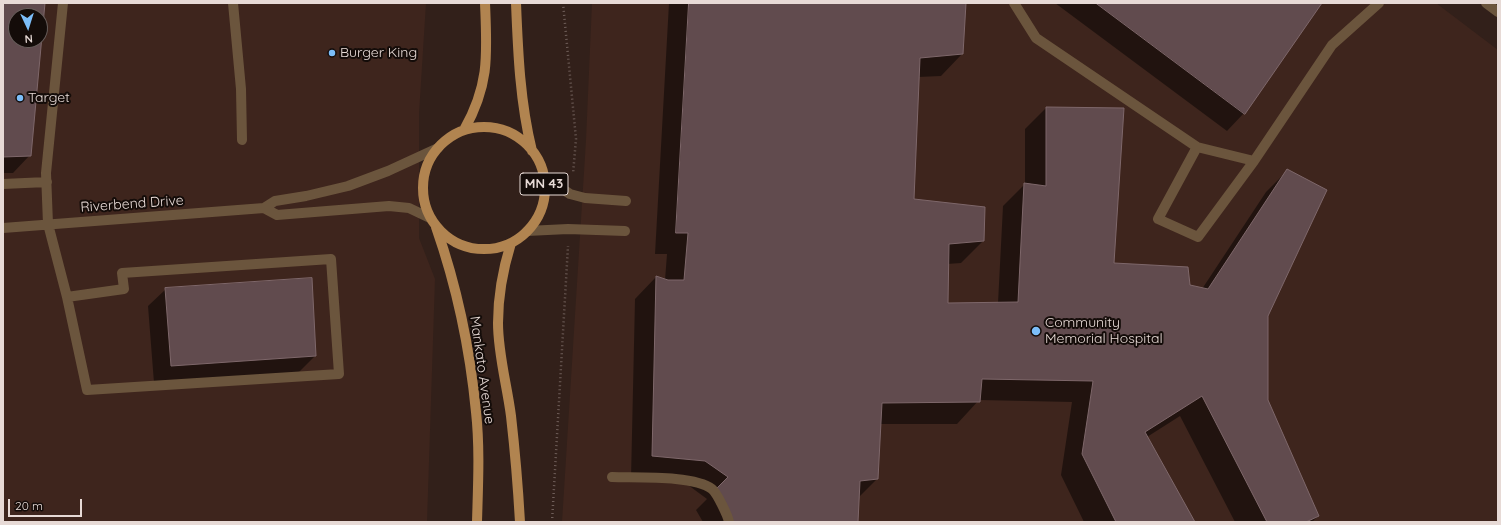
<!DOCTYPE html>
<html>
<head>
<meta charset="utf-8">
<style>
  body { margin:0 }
  #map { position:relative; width:1501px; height:525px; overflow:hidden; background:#32201a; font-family:Quicksand,sans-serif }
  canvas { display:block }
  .frame { position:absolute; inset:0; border:4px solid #e7dad6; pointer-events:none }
  .north { position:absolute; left:8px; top:8px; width:40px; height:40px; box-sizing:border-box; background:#140c09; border:1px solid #685e5b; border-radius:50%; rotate:176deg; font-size:11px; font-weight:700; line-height:16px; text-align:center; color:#e7dad6 }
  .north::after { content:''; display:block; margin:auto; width:14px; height:18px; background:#7cbef9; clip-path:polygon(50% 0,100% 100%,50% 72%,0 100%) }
  .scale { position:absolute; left:8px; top:499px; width:74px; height:18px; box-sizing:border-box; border:2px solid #e7dad6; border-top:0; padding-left:5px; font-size:12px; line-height:14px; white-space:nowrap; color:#e7dad6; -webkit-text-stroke:3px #140c09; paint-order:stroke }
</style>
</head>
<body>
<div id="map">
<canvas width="1501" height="525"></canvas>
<div class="frame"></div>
<div class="north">N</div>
<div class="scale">20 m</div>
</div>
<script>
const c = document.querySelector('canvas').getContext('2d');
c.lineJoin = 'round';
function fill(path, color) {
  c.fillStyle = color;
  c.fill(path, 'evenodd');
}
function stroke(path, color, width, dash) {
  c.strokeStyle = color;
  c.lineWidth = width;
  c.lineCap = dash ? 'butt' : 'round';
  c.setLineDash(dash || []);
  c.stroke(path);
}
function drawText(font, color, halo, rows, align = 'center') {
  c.font = font + ' Quicksand,sans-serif';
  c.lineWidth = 4;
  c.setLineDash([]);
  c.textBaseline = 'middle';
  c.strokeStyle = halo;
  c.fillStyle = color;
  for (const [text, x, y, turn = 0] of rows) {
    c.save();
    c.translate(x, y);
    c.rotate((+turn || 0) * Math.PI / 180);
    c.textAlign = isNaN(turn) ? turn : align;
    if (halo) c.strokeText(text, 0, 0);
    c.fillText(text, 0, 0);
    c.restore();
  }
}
fill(new Path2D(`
  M3,3H426L419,114V238L435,279L427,522H3ZM16,16H40V40H16Z
  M592,3H1436L1498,50V522H562L586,140Z`), '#3e251d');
fill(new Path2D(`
  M3,3H44L30,155L13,173H3ZM16,16H40V40H16Z
  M669,3H965L962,54L941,76L918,77L913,200L983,241L961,263L947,264V304L998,303L1003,206L1025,184V129L1046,108L1113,264L1189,286L1202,289L1266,192L1287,171L1267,316V401L1318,516L1312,522H1235L1180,416L1147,437L1194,522H1084L1061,475L1072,402L979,400L957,424H880L877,479L858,498L857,522H703L696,510L707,499L684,482L631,478L635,299L656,277L665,280L667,254H655Z
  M1055,3H1321L1244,113L1227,131Z
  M166,289L315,356L297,374L154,383L148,306Z`), '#0007');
const building = new Path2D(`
  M3,3H45L31,156L3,157ZM16,16H40V40H16Z
  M689,3H966L963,54L920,58L914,199L985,207L984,241L949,244L948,303L1018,302L1024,183L1046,186V107L1124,108L1114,263L1188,267L1190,285L1208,289L1287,169L1327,190L1268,316V400L1319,516L1306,522H1267L1202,396L1145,432L1195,522H1116L1082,454L1093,381L982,379L980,402L882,403L878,479L860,481L858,522H732L717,488L728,477L705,461L652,456L656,276L668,280H684L688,233H676Z
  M1096,3H1322L1245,114Z
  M312,278L316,356L171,366L165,288Z`);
fill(building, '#614b4e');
stroke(building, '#7e676a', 1);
stroke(new Path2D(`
  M563,3L576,139L573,174
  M552,522L568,246`), '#6f5e59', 2.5, [1, 3]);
stroke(new Path2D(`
  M63,3L46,173L48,224L67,297L87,390L339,374L331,259L122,273L124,289L67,297
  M233,3L241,89L242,140
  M1014,3L1036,38L1197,147
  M1254,161L1197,147L1158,219L1198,237L1254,161L1332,45L1379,3
  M543,176L570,194L585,198L626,201
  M3,184L47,182
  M264,208L277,215L389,206L409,208L430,218
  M3,228L264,208L275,201L306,196L348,186L388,171L438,148
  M527,231L568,229L625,231
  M612,477C636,478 694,475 712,489C717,493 728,516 729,522`), '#6b553d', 10);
stroke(new Path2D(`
  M1486,3L1498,12`), '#6b553d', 10);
stroke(new Path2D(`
  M516,3C518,53 520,102 532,151
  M423 188a61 61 0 1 1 122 0a61 61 0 1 1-122 0Z
  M464,130C490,84 487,54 485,3
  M436,227C457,287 470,349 476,412C480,448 478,486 477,522
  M511,243C503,269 498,295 498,323C498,354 507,385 511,416C515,451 518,487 520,522`), '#b18450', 10);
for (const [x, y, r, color] of [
  [332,53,4,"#7cbef9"],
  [20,98,4,"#7cbef9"],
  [1036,331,5,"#7cbef9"]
]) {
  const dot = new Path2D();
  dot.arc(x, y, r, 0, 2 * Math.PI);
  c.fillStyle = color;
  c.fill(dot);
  stroke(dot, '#140c09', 1.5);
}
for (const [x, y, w] of [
  [544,184,48]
]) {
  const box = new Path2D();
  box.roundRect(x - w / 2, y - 11, w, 22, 3);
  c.fillStyle = '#140c09';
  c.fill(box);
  stroke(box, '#e7dad6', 1);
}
drawText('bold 13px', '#e7dad6', null, [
  ["MN 43",544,184]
]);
drawText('14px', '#e7dad6', '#140c09', [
  ["Burger King",340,53],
  ["Target",28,98],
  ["Community",1045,323],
  ["Memorial Hospital",1045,339]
], 'left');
drawText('14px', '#e7dad6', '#140c09', [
  ["Riverbend Drive",132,204,-4],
  ["Mankato Avenue",482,370,82]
]);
</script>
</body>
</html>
